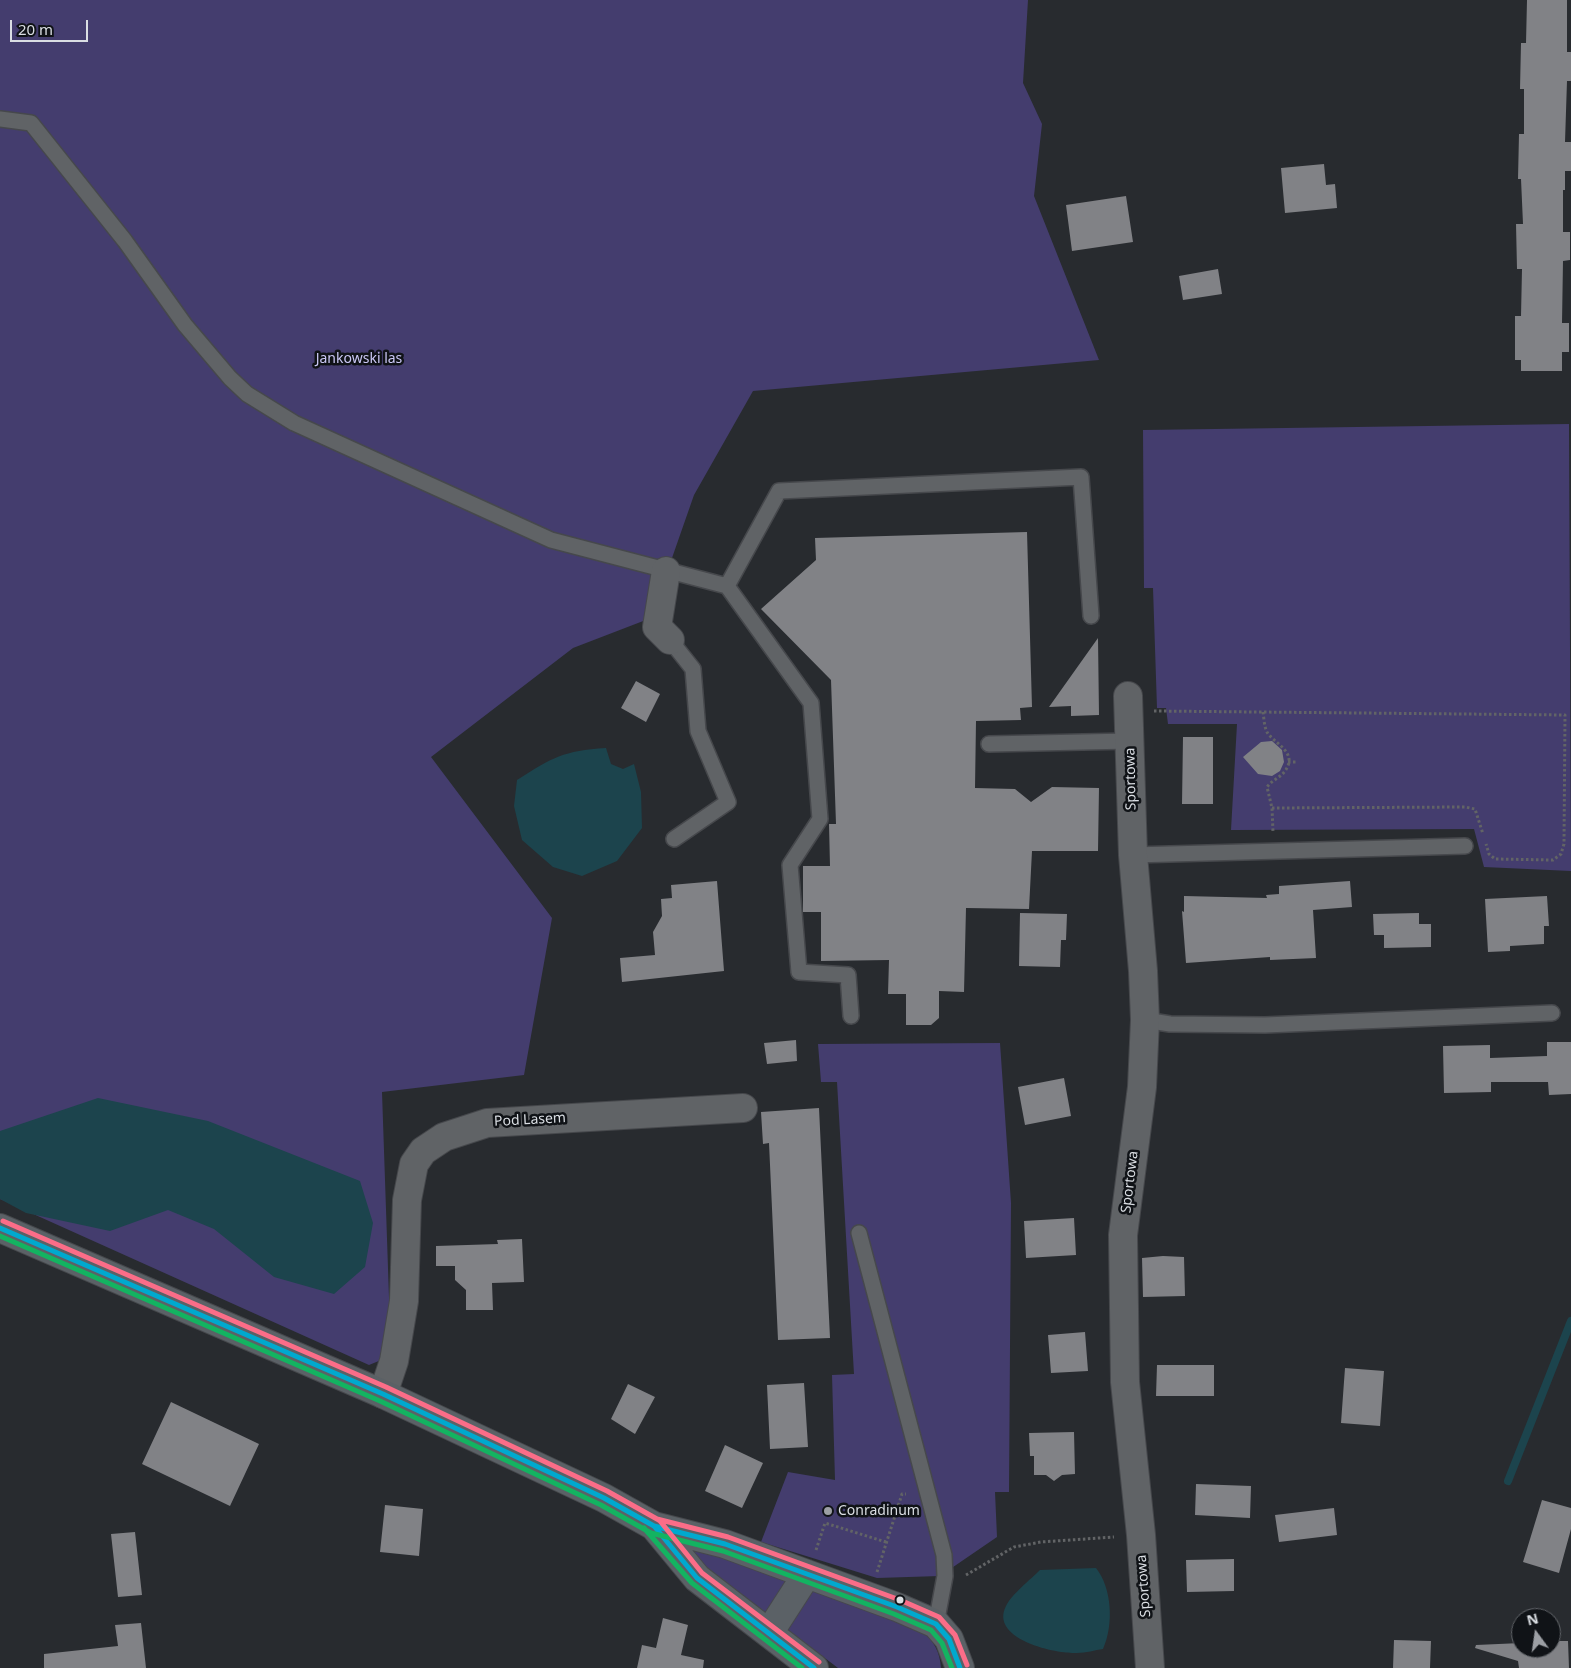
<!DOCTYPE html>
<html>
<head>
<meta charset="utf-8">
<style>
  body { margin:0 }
  #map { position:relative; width:1571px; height:1668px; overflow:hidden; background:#282b2f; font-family:"Noto Sans",sans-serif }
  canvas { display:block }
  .north { position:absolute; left:1511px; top:1608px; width:50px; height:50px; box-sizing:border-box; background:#101317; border:1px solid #616469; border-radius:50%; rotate:346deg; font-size:14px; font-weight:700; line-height:20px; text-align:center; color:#dadee3 }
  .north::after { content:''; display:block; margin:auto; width:18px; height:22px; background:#9c9fa4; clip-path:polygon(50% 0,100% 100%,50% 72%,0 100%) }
  .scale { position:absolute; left:10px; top:20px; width:78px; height:22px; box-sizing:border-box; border:2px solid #dadee3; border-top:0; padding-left:6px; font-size:15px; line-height:18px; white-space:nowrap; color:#dadee3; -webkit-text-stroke:4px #101317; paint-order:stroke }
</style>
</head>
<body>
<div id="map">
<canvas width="1571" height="1668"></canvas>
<div class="north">N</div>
<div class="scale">20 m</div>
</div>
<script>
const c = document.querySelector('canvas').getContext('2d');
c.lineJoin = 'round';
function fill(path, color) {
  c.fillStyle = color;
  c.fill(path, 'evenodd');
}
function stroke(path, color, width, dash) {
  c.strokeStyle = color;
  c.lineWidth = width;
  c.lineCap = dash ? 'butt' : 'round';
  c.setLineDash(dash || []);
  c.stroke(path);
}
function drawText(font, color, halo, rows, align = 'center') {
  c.font = font + ' "Noto Sans",sans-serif';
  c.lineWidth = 5;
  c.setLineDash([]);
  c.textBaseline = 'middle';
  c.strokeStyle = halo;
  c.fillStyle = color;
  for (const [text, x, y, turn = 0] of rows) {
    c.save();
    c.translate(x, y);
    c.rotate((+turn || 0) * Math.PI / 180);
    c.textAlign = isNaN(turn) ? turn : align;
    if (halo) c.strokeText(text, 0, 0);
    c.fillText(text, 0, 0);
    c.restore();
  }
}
fill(new Path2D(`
  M0,0H1028L1023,83L1042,124L1034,196L1099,360L753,391L694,495L651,618L573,648L431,757L552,918L524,1075L382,1092L391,1356L369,1365L0,1199Z
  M1569,424L1571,871L1484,867L1474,829L1231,830L1237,724H1168L1166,708H1157L1153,588H1144L1143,430Z
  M1000,1043L1011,1203L1009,1492H995L997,1537L940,1576L877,1578L761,1542L788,1472L835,1480L832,1375L854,1374L837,1082H821L818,1044Z
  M668,1536L921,1631C934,1640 940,1652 941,1668H838L668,1539Z`), '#443d6e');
fill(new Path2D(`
  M606,748L611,764L623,769L634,764L641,792L642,828L617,861L582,876L553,867L522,840L514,806L517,780C553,757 563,751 606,748Z
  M98,1098L208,1121L360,1181L373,1223L365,1267L334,1294L274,1277L214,1229L168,1210L110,1231L26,1213L0,1199V1131Z
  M1096,1568C1112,1588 1114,1625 1103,1649C1095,1650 1086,1653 1077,1653C1055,1654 989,1639 1006,1606C1011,1595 1031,1579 1040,1570Z`), '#1c444d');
stroke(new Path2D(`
  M1508,1481L1571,1321`), '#1c444d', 8);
fill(new Path2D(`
  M1527,0H1567V52H1571V81H1567L1565,142H1571V171H1565V190H1563V232H1570V260L1563,261L1562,323H1569V352H1562V371H1521V360H1515V316H1521L1522,269H1517L1516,224H1523L1521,179H1518L1519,134H1524V89H1520L1521,43H1526Z
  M1324,164L1326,185L1335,184L1337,208L1285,213L1281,168Z
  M1126,196L1133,242L1072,251L1066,205Z
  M1218,269L1222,294L1183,300L1179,276Z
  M1027,532L1032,707L1020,708L1021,720L976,721L975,788L1015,789L1031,802L1052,787L1099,788L1098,851H1032L1029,909L966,908L964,992L939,991V1018L931,1025H906V994H888L889,960L821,961V912H803V866H830L829,824H836L831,680L761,609L816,560L815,538Z
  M1098,638L1099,715L1071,716V706L1049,707Z
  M636,681L660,694L646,722L621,708Z
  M1183,737H1213V804H1182Z
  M1272,741L1282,750L1284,762L1280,771L1272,776L1258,774L1243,757L1261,742Z
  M717,881L724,971L622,982L620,958L655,955L653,932L662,916L661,899L672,898L671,885Z
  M1350,881L1352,907L1313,910L1316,958L1270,960V957L1186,963L1182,911L1184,912V896L1267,898L1266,895L1279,894V886Z
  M1547,896L1549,926H1544V944L1510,946V951L1488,952L1485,899Z
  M1020,913L1067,914L1066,940H1061L1060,967L1019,966Z
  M1419,913V924H1431V947L1384,948V935H1374L1373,914Z
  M796,1040L797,1061L767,1064L764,1043Z
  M1547,1042H1571V1094L1549,1095L1548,1082H1491V1092L1444,1093L1443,1046L1490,1045V1058L1547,1056Z
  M1064,1078L1071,1116L1025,1125L1018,1087Z
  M819,1108L830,1338L778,1340L769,1143L763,1144L761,1112Z
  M1074,1218L1076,1255L1026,1258L1024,1221Z
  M522,1239L524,1282L492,1283L493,1310H466V1290L455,1280V1266H436V1246L498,1244L497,1240Z
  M1163,1256L1184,1257L1185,1296L1143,1297L1142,1258Z
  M1085,1332L1088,1371L1051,1373L1048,1335Z
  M1157,1365H1214V1396H1156Z
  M1345,1368L1384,1371L1380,1426L1341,1423Z
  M804,1383L808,1447L770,1449L767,1385Z
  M628,1384L655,1397L635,1434L611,1419Z
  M171,1402L259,1444L230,1506L142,1464Z
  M1074,1432L1075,1474L1062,1475L1054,1481L1046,1475H1034V1456H1030L1029,1433Z
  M725,1445L763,1463L742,1508L705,1491Z
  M1196,1484L1251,1486L1250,1518L1195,1515Z
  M1542,1500L1571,1508V1529L1559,1573L1523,1562Z
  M385,1505L423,1509L419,1556L380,1552Z
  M1334,1508L1337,1535L1279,1542L1275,1515Z
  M135,1532L142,1595L118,1597L111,1534Z
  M1234,1559V1591L1187,1592L1186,1560Z
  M663,1618L688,1625L681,1655L704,1660L703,1668H637L642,1645L656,1648Z
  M141,1623L146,1668H44V1654L118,1646L115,1625Z
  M1394,1640L1431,1641L1430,1668H1393Z
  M1551,1641H1568L1569,1668H1519L1518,1661L1475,1648L1476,1645L1521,1643V1648H1551Z`), '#818286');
const lane = new Path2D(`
  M0,119L31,123L125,241L185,325L230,378L247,394L294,423L551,540L727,586L779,491L1081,477L1091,616
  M727,586L811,703L820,819L790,865L799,972L848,975L851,1016
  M670,640L693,669L698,731L728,802L674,839
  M989,744L1130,741
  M1133,855L1465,846
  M1145,1020L1170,1024L1265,1025L1552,1013
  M859,1233L944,1555L945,1576L936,1624`);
const street = new Path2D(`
  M666,571L657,627L670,640
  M1128,696L1133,855L1143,971L1145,1020L1142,1087L1123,1235L1125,1382L1141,1535L1150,1668
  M383,1394L394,1361L404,1301L407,1200L414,1164L423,1151L444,1137L487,1123L743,1108`);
const secondary = new Path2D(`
  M0,1228L383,1394L604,1498L654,1526L725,1544L897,1607L936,1624L949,1639L960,1668
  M654,1526L697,1578L814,1668
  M769,1633L807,1574`);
stroke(lane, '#46484c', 18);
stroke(street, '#46484c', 30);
stroke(secondary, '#46484c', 30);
stroke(new Path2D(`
  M1154,711L1565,715L1564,844L1561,854L1553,860L1495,859L1489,854L1486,844
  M1263,712C1264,718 1264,726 1267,732C1273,743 1299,752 1285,771C1280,778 1272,780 1267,787L1272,808L1273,832
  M1288,762H1298
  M1272,808L1465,807L1475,809L1483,834
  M816,1550L825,1523L886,1542
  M877,1572L902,1494H906
  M966,1575L1014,1547L1041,1542L1114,1537`), '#626466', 3, [2.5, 2.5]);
stroke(lane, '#606366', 15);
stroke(street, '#606366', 28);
stroke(secondary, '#5b6166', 28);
stroke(new Path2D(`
  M0,1228L383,1394L604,1498L654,1526L725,1544L897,1607L936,1624L949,1639L960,1668
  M654,1526L697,1578L814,1668`), '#00a9ce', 5);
stroke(new Path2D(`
  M0,1236L380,1401L601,1505L651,1533L723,1551L894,1614L931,1630L942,1643L952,1668
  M644,1528L692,1583L802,1668`), '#13b361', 5);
stroke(new Path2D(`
  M3,1221L386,1387L607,1491L657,1519L728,1537L900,1600L939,1617L955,1635L967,1665
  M652,1516L660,1521L702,1573L819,1662`), '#fb6d88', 5);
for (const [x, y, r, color] of [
  [828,1511,5,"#9c9fa4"],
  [900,1600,4.5,"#dadee3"]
]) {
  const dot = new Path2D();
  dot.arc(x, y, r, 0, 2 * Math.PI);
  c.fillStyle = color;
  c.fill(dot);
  stroke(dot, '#101317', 2);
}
drawText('14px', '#cbc8f5', '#101317', [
  ["Jankowski las",359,359]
]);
drawText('14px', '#dadee3', '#101317', [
  ["Sportowa",1131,779,-91],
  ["Pod Lasem",530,1120,-3],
  ["Sportowa",1130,1182,-83],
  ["Sportowa",1144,1586,-94]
]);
drawText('14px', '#dadee3', '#101317', [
  ["Conradinum",838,1511]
], 'left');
</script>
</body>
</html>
